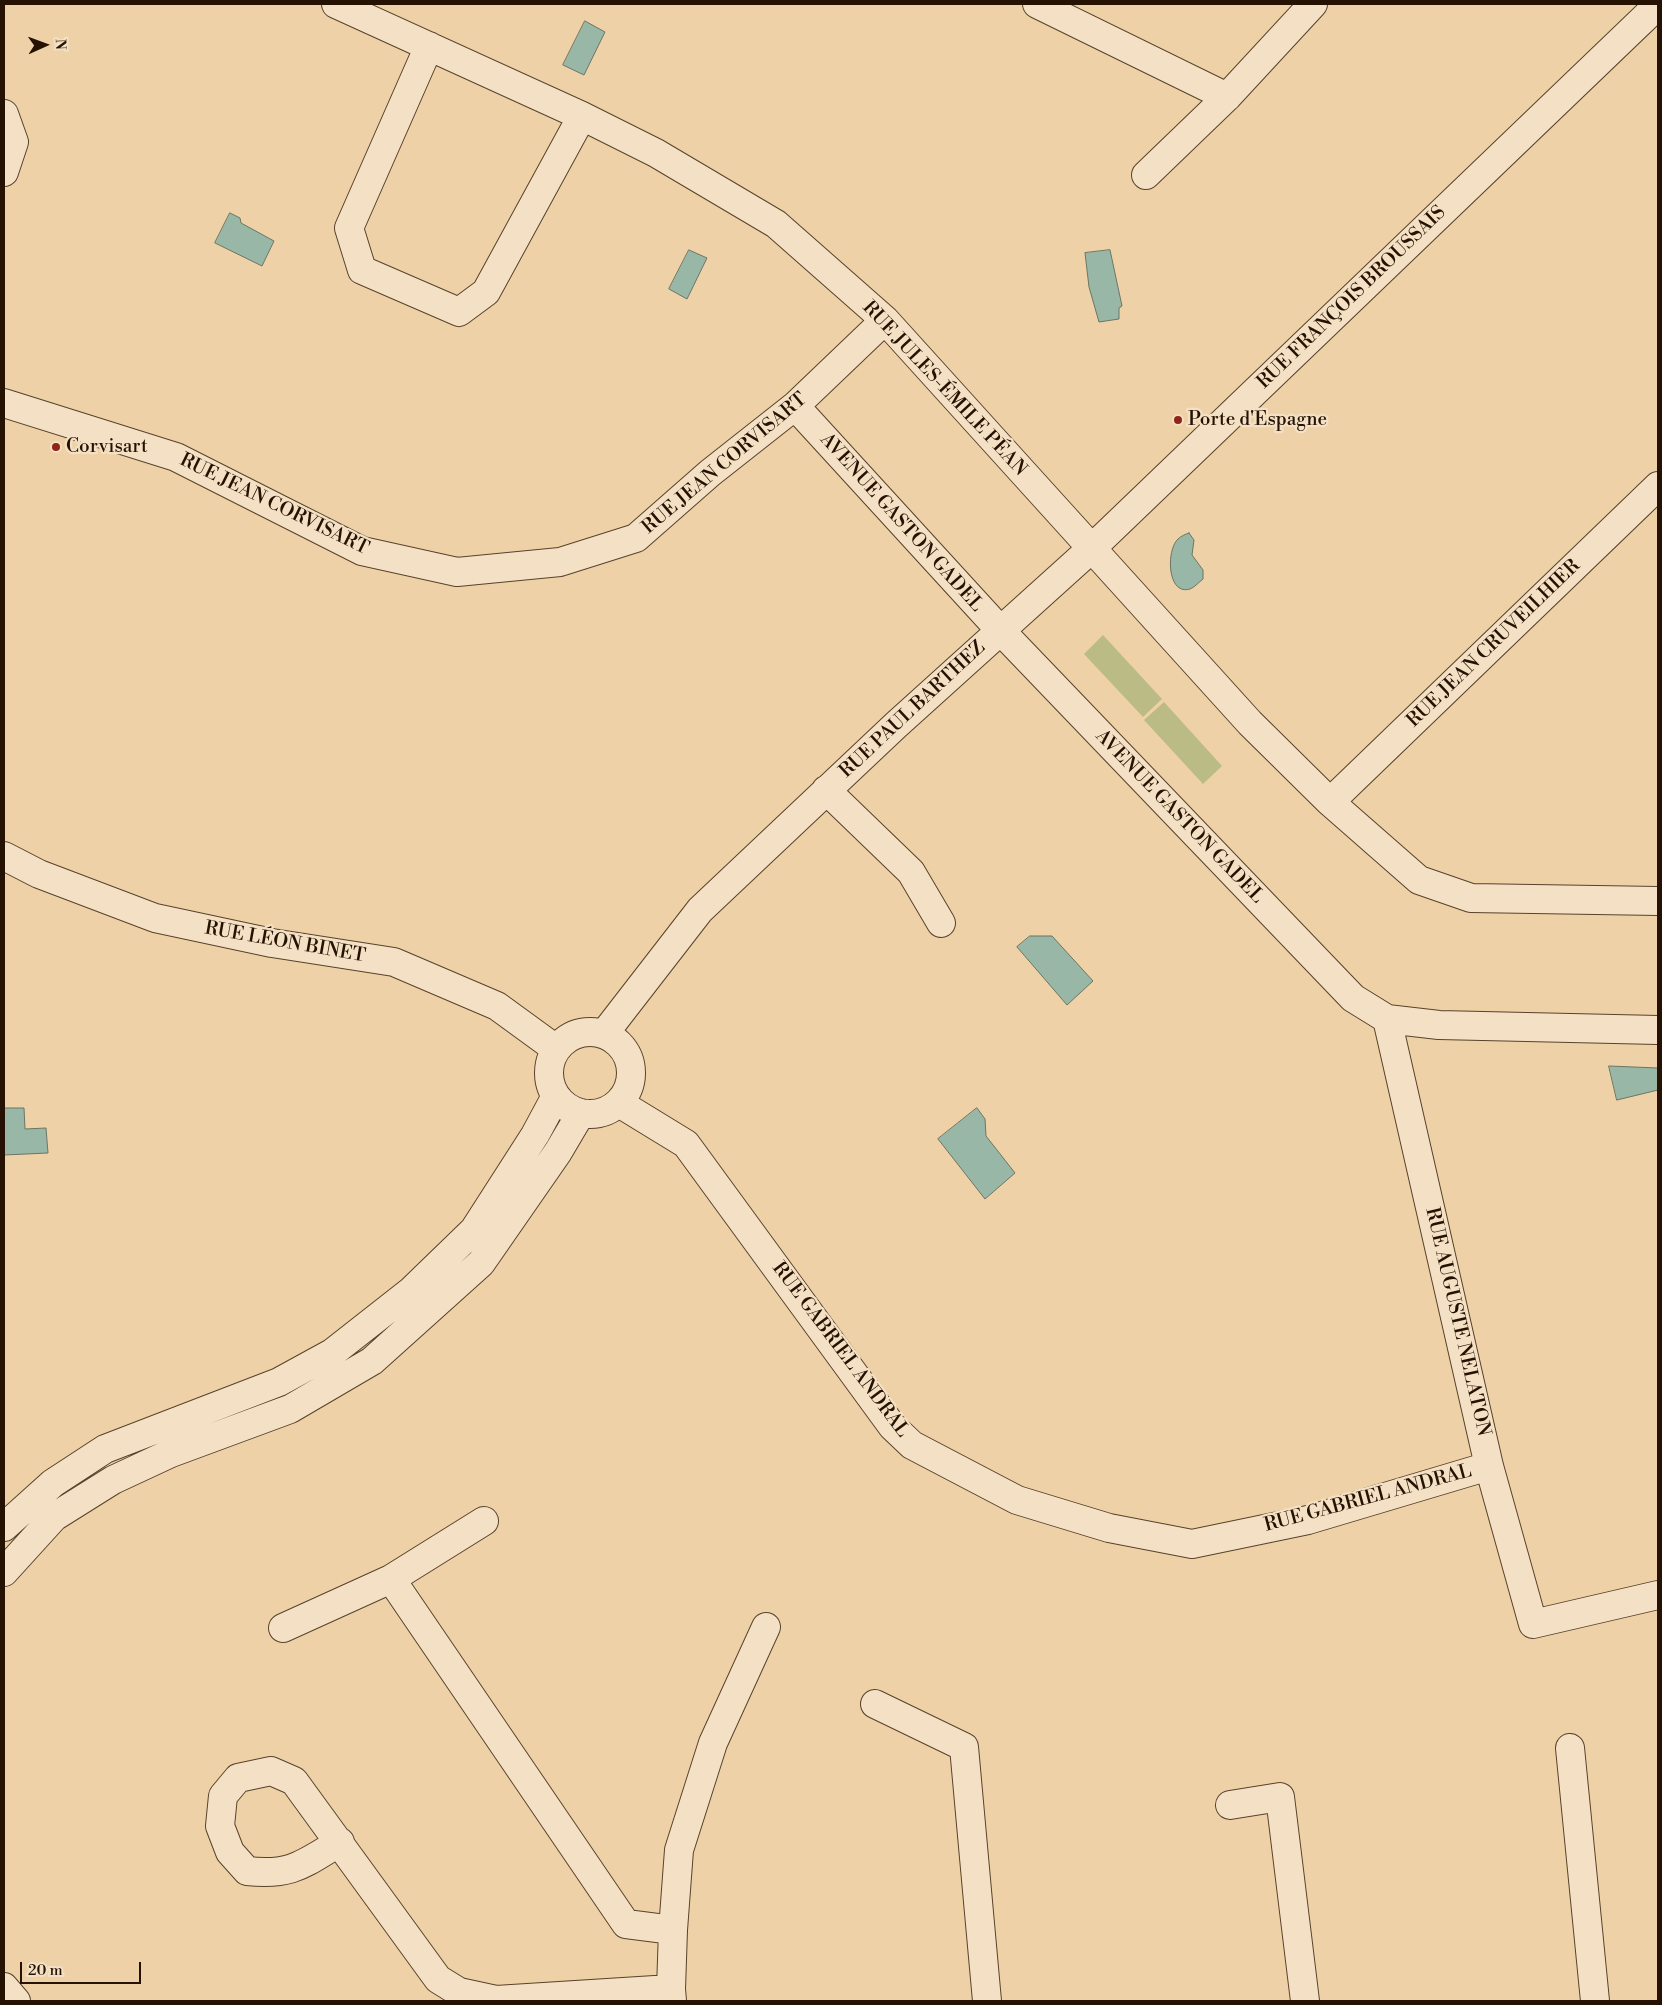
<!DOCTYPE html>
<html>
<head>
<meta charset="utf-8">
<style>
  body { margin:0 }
  #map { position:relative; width:1662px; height:2005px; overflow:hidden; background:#eed1a6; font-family:"Libre Bodoni",serif }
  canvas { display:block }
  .frame { position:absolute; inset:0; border:5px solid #251202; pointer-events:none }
  .north { position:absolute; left:20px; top:20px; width:50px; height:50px; -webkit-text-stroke:4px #f4e1c5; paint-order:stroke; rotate:88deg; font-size:14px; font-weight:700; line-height:20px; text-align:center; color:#251202 }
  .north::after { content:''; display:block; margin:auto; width:18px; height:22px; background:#251202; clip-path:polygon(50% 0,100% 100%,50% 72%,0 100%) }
  .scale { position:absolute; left:20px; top:1962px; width:121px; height:22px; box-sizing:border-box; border:2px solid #251202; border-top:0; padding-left:6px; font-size:15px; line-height:18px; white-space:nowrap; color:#251202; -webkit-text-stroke:4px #f4e1c5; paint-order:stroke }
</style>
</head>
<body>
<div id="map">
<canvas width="1662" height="2005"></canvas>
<div class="frame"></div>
<div class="north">N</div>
<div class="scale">20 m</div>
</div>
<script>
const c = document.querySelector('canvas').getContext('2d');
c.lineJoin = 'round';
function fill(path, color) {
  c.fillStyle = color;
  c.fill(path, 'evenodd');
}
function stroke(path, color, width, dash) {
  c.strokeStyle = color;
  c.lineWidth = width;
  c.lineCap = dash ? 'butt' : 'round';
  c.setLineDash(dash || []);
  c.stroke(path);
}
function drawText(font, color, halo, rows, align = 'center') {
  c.font = font + ' "Libre Bodoni",serif';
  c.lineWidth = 4.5;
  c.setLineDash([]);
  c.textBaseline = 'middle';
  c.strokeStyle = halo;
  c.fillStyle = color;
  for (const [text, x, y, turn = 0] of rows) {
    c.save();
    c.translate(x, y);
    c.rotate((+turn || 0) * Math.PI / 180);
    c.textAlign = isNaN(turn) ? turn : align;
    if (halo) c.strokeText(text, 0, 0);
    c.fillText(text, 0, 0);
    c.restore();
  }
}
fill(new Path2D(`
  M1103,635L1162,699L1143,717L1084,654Z
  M1164,702L1222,766L1203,784L1144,720Z`), '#bbbb85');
const water = new Path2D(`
  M585,21L605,32L584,75L563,65Z
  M230,213L240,218L241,223L274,241L262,266L215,243Z
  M689,250L707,258L687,299L669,289Z
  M1110,250L1122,306L1119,308V319L1099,322L1089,287L1085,253Z
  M1189,533L1194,540L1192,555L1203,570V579C1199,582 1195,587 1190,589C1167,596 1166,550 1178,539C1181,536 1186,534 1189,533Z
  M1030,936H1052L1093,981L1067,1005L1017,947Z
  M1609,1066L1658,1068V1090L1617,1100Z
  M4,1108H24L25,1129L46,1128L48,1153L4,1155Z
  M977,1108L985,1119L986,1136L1015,1173L985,1199L938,1139Z`);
fill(water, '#99b7a6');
stroke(water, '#6b7564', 1);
const minor = new Path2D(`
  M336,4L582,116L656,153L776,224L885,320L1250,723L1330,802L1419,880L1471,898L1658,901
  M1037,4L1227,97
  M429,46L349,228L362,270L459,312L486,292L582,116
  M4,114L14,142L4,172
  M1146,175L1227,97L1313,4
  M4,403L176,457L362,551L457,572L560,562L636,538L710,473L795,406L885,320
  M795,406L1000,630L1353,998L1387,1019L1439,1025L1658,1030
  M826,790L911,872L941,923
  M1330,802L1658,486
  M4,856L39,874L155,918L272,943L394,962L497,1006L556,1049
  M1387,1019L1489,1466L1533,1624L1658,1595
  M549 1073a41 41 0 1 1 82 0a41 41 0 1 1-82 0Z
  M604,1034L700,910L896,725L1091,549L1658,5
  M619,1103L686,1144L892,1426L912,1445L1017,1500L1109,1528L1192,1544L1308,1520L1489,1466
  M484,1521L391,1579L626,1924L673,1930
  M4,1527L53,1483L105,1449L279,1382L332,1353L411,1291L474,1230L535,1135L556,1096
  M4,1572L54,1517L113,1480L171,1453L290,1409L372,1361L481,1263L558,1152L581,1113
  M283,1628L391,1579
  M875,1704L964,1747L987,2001
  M1570,1748L1595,2001
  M1230,1805L1280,1797L1305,2001
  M340,1842C303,1864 292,1876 247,1871L230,1852L220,1826L223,1796L238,1778L271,1771L294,1781L438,1979L459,1992L496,2000L671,1989L672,2001
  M4,1987L16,2001
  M671,1989L673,1930L679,1850L713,1743L766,1627`);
stroke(minor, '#57422b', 30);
stroke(minor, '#f4e1c5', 28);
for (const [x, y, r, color] of [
  [1178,420,5,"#8f2418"],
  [56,447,5,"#8f2418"]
]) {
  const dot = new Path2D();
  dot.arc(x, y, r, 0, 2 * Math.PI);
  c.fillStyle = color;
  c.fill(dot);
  stroke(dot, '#f4e1c5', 2);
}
drawText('19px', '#251202', '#f4e1c5', [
  ["RUE FRANÇOIS BROUSSAIS",1352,298,-44],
  ["RUE JULES-ÉMILE PÉAN",944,389,47],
  ["RUE JEAN CORVISART",725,464,-40],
  ["RUE JEAN CORVISART",274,505,26],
  ["AVENUE GASTON GADEL",901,523,48],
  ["RUE JEAN CRUVEILHIER",1494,644,-44],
  ["RUE PAUL BARTHEZ",913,710,-43],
  ["AVENUE GASTON GADEL",1179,817,46],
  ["RUE LÉON BINET",285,943,10],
  ["RUE AUGUSTE NELATON",1457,1322,77],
  ["RUE GABRIEL ANDRAL",840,1350,53],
  ["RUE GABRIEL ANDRAL",1368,1499,-15]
]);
drawText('19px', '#251202', '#f4e1c5', [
  ["Porte d'Espagne",1188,420],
  ["Corvisart",66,447]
], 'left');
</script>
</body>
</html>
